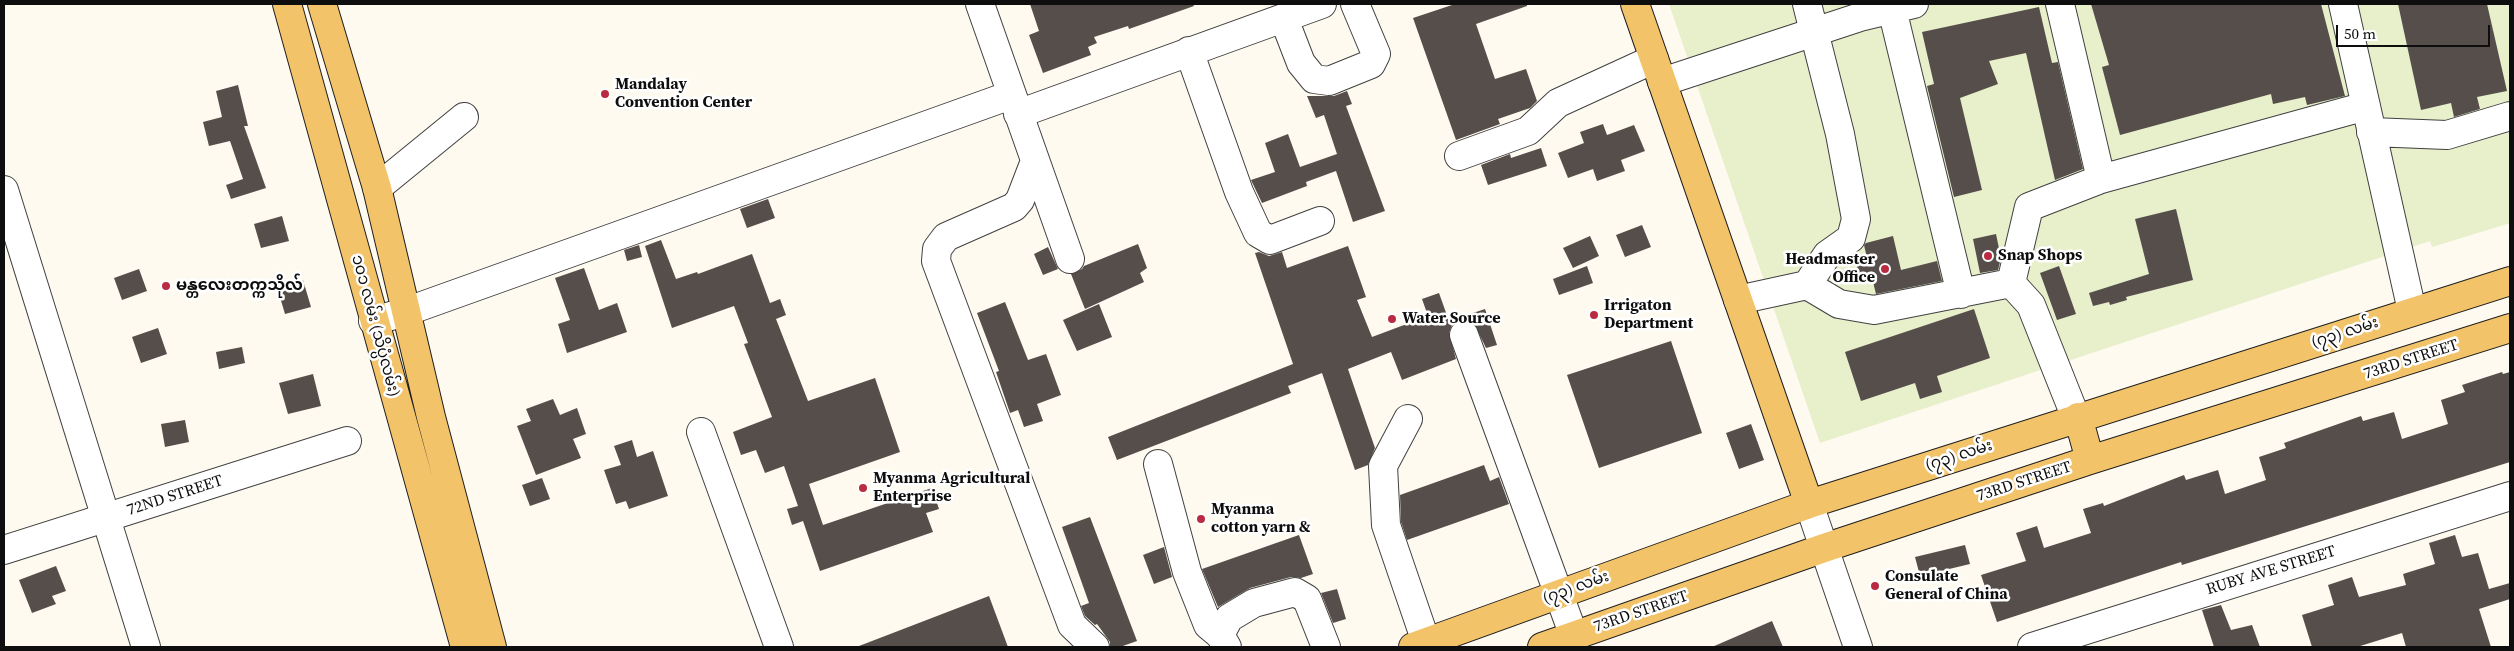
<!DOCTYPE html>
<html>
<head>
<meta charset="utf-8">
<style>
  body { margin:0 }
  #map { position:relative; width:2514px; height:651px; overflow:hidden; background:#fefaef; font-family:"Source Serif 4",serif }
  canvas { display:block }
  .frame { position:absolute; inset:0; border:5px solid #0e0e0e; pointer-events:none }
  .scale { position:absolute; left:2336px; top:25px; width:154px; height:22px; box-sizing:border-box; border:2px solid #0e0e0e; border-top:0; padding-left:6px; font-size:15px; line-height:18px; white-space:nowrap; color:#0e0e0e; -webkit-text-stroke:4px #fff; paint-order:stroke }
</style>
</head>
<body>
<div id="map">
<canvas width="2514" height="651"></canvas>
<div class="frame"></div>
<div class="scale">50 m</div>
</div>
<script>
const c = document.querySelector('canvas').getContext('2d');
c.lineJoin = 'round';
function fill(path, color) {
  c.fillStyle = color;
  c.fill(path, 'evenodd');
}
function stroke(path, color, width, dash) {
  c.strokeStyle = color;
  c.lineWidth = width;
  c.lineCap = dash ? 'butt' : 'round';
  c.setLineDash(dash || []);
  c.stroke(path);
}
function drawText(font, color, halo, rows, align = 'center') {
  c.font = font + ' "Source Serif 4","Noto Sans Myanmar",serif';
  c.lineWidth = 5;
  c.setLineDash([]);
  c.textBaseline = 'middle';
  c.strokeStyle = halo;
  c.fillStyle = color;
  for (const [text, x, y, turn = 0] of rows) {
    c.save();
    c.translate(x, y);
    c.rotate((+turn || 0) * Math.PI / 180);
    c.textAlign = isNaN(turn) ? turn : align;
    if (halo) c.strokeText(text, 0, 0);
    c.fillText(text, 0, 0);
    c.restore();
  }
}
fill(new Path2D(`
  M1669,4H2510V223L2432,247L2430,241L1820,443Z`), '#e7efcb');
fill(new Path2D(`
  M1030,4H1193L1194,6L1129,29L1128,26L1094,37L1097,43L1088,47L1091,55L1043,73L1029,35L1039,31Z
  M1455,4H1527V6L1476,24L1495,79L1526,69L1537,101L1530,108L1498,119L1500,124L1456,140L1413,18Z
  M2091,4H2321L2345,96L2307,105L2305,97L2273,104L2271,94L2120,135L2102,67L2109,65Z
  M2398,4H2487L2507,91L2477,97L2480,109L2454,117L2451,103L2421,110Z
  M2039,7L2052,63L2058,62L2083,169L2055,180L2026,53L1989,61L1998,84L1960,98L1982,190L1954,197L1927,86L1934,84L1922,32Z
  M238,85L248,126H244L266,188L231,199L226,185L243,179L230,141L209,146L203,122L222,117L216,91Z
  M1347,91L1352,104L1346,106L1385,211L1353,222L1336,171L1306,182L1307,186L1262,203L1251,180L1275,172L1265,143L1288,134L1300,167L1337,154L1324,115L1316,118L1307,96H1334Z
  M1603,124L1607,135L1634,125L1645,151L1621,160L1625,171L1597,181L1593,169L1568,178L1558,153L1584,143L1580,132Z
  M1541,148L1547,166L1488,185L1481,165L1510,154L1511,158Z
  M768,199L775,218L747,228L740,209Z
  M2176,209L2193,280L2126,297L2127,300L2110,305L2109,302L2093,306L2089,293L2149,274L2135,219Z
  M282,216L289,241L261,248L254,224Z
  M1642,225L1651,247L1625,257L1616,235Z
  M1996,234L2001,258L1998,270L1980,273L1973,239Z
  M1590,236L1599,256L1573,268L1563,248Z
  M1893,236L1901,270L1937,261L1942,281L1876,294L1871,274L1859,276L1856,261L1867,258L1864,245L1866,243Z
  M661,240L676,279L697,272L698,274L752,254L770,303L780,299L786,315L776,319L808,401L875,378L900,452L809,484L823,525L932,488L939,509L926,513L933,532L820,571L803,521L792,525L787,509L798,506L784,466L765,473L756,450L741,455L733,432L772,417L744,344L748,343L734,306L672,328L645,246Z
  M1138,244L1147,268L1140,273L1144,282L1085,309L1071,274L1082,269L1084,266Z
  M639,245L642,257L627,261L624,250Z
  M1348,246L1366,297L1357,300L1372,337L1428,316L1422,299L1439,293L1449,321L1485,309L1497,345L1486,348L1474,323L1467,320H1459L1452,325L1449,333L1456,359L1402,380L1391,352L1348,369L1375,448L1368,465L1355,470L1322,373L1288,386L1291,393L1117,460L1108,437L1293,364L1255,253L1259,252L1269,256L1282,252L1287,268Z
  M1048,247L1058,269L1043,275L1034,254Z
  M1587,266L1593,283L1559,295L1553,279Z
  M2059,266L2076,314L2057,320L2040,273Z
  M584,268L599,310L617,303L627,332L567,353L558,324L570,320L555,278Z
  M139,269L147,291L122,300L114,278Z
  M303,280L311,307L285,314L277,287Z
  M1005,302L1028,360L1046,354L1061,395L1037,404L1043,421L1024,427L1018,410L1010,413L996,372L999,371L977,313Z
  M1099,304L1112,337L1077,351L1063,320Z
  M1974,309L1990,358L1937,376L1942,392L1920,399L1915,383L1861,401L1845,352Z
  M158,328L167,354L141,363L132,337Z
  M1671,341L1702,433L1599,468L1567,375Z
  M242,347L245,363L219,369L216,352Z
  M2502,372L2503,374L2510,372V462L2182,565L2181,562L1997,622L1981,575L2026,561L2016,533L2037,526L2044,548L2091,533L2083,509L2103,503L2104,506L2184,475L2186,480L2218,470L2225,494L2266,480L2259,457L2286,448L2284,443L2361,416L2363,421L2394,412L2402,439L2448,424L2441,400L2465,392L2462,385Z
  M313,374L321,406L288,414L279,383Z
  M553,399L560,415L577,408L586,434L573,439L581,458L536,475L517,426L531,421L526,409Z
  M185,420L189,442L165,447L161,424Z
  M1751,424L1764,460L1739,469L1726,433Z
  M632,440L637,457L653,451L668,496L629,509L626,501L616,504L604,470L621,465L614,446Z
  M1484,465L1490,481L1499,477L1509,504L1407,540L1401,522L1400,495Z
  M542,478L550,499L530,506L522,485Z
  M1090,517L1137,641L1120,647H1110V642L1097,624L1095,625L1085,616L1081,606L1089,603L1062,527Z
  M1299,535L1313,574L1301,578L1291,577L1250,588L1218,607L1202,569Z
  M2455,535L2462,557L2478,553L2489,589L2510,583V599L2479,609L2491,647H2406L2402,633L2357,647H2312L2302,615L2334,605L2328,585L2352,577L2359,597L2406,585L2403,574L2435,564L2429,543Z
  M1965,545L1970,564L1920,576L1915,557Z
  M1164,547L1172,577L1154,584L1143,555Z
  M56,566L66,591L52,596L56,604L32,613L19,580Z
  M1337,589L1346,619L1333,623L1321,593Z
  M989,596L1008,647H859V646Z
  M2221,605L2231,630L2252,625L2260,647H2214L2202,610Z
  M1772,621L1783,647H1712Z`), '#564e4b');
const minor = new Path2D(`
  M980,4L1070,259
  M2060,4L2101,179
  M2343,4L2412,311
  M1892,9L1961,294
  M1284,19L1301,63L1314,79L1329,81L1371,64L1376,54L1355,4
  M1189,51L1239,192L1258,233L1270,240L1320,221
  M1662,82L1860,17L1914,4
  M1018,114L1322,4
  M2371,132L2447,135L2510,116
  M1459,156L1528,131L1558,103L1654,59
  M1035,161L1020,200L1014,207L946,237L937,249L936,261L1072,625L1095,647
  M377,188L464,117
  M4,190L146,647
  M2011,283L2029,207L2101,179L2366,106
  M1807,285L1827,255L1851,238L1856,219L1840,134L1807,4
  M1738,300L1807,285L1839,304L1874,310L2011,283L2031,305L2076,418
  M373,321L405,312L1011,95
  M1464,335L1574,636
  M1408,419L1383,466L1386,525L1426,642
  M701,432L779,647
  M1158,464L1187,572L1208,625L1220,635L1227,647
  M1809,504L1858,647
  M4,550L347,441
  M1220,635L1229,618L1254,603L1295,592L1307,599L1326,647
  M2032,647L2510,496`);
const major = new Path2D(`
  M287,4L465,647
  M322,4L377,188L431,417L492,647
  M1635,4L1809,504
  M2078,417L2090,460
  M1413,647L1809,504L2510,281
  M1542,647L1824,548L2090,460L2510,328`);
stroke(minor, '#414141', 30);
stroke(major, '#1f1f1f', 30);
stroke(minor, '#fff', 28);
stroke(major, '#f3c36a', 28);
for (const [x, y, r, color] of [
  [605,94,5,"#b92b41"],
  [1988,256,5,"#b92b41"],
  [1885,269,5,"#b92b41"],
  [166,286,5,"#b92b41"],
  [1594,315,5,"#b92b41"],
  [1392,319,5,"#b92b41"],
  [863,488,5,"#b92b41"],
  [1201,519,5,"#b92b41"],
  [1875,586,5,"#b92b41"]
]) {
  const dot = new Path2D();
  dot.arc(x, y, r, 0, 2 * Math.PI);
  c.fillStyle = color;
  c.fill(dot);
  stroke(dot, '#fff', 2);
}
drawText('bold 16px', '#0e0e0e', '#fff', [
  ["Mandalay",615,85],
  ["Convention Center",615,103],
  ["Snap Shops",1998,256],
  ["Headmaster",1875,260,"right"],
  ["Office",1875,278,"right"],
  ["မန္တလေးတက္ကသိုလ်",176,286],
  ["Irrigaton",1604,306],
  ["Department",1604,324],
  ["Water Source",1402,319],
  ["Myanma Agricultural",873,479],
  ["Enterprise",873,497],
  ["Myanma",1211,510],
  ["cotton yarn &",1211,528],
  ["Consulate",1885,577],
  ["General of China",1885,595]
], 'left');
drawText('16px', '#0e0e0e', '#fff', [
  ["၁၀၁ လမ်း (သိပ္ပံလမ်း)",375,326,75],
  ["(၇၃) လမ်း",2345,333,-18],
  ["73RD STREET",2411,360,-18],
  ["(၇၃) လမ်း",1959,456,-18],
  ["73RD STREET",2024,482,-18],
  ["72ND STREET",175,496,-18],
  ["RUBY AVE STREET",2271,571,-17],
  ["(၇၃) လမ်း",1576,588,-20],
  ["73RD STREET",1641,612,-19]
]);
</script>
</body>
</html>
